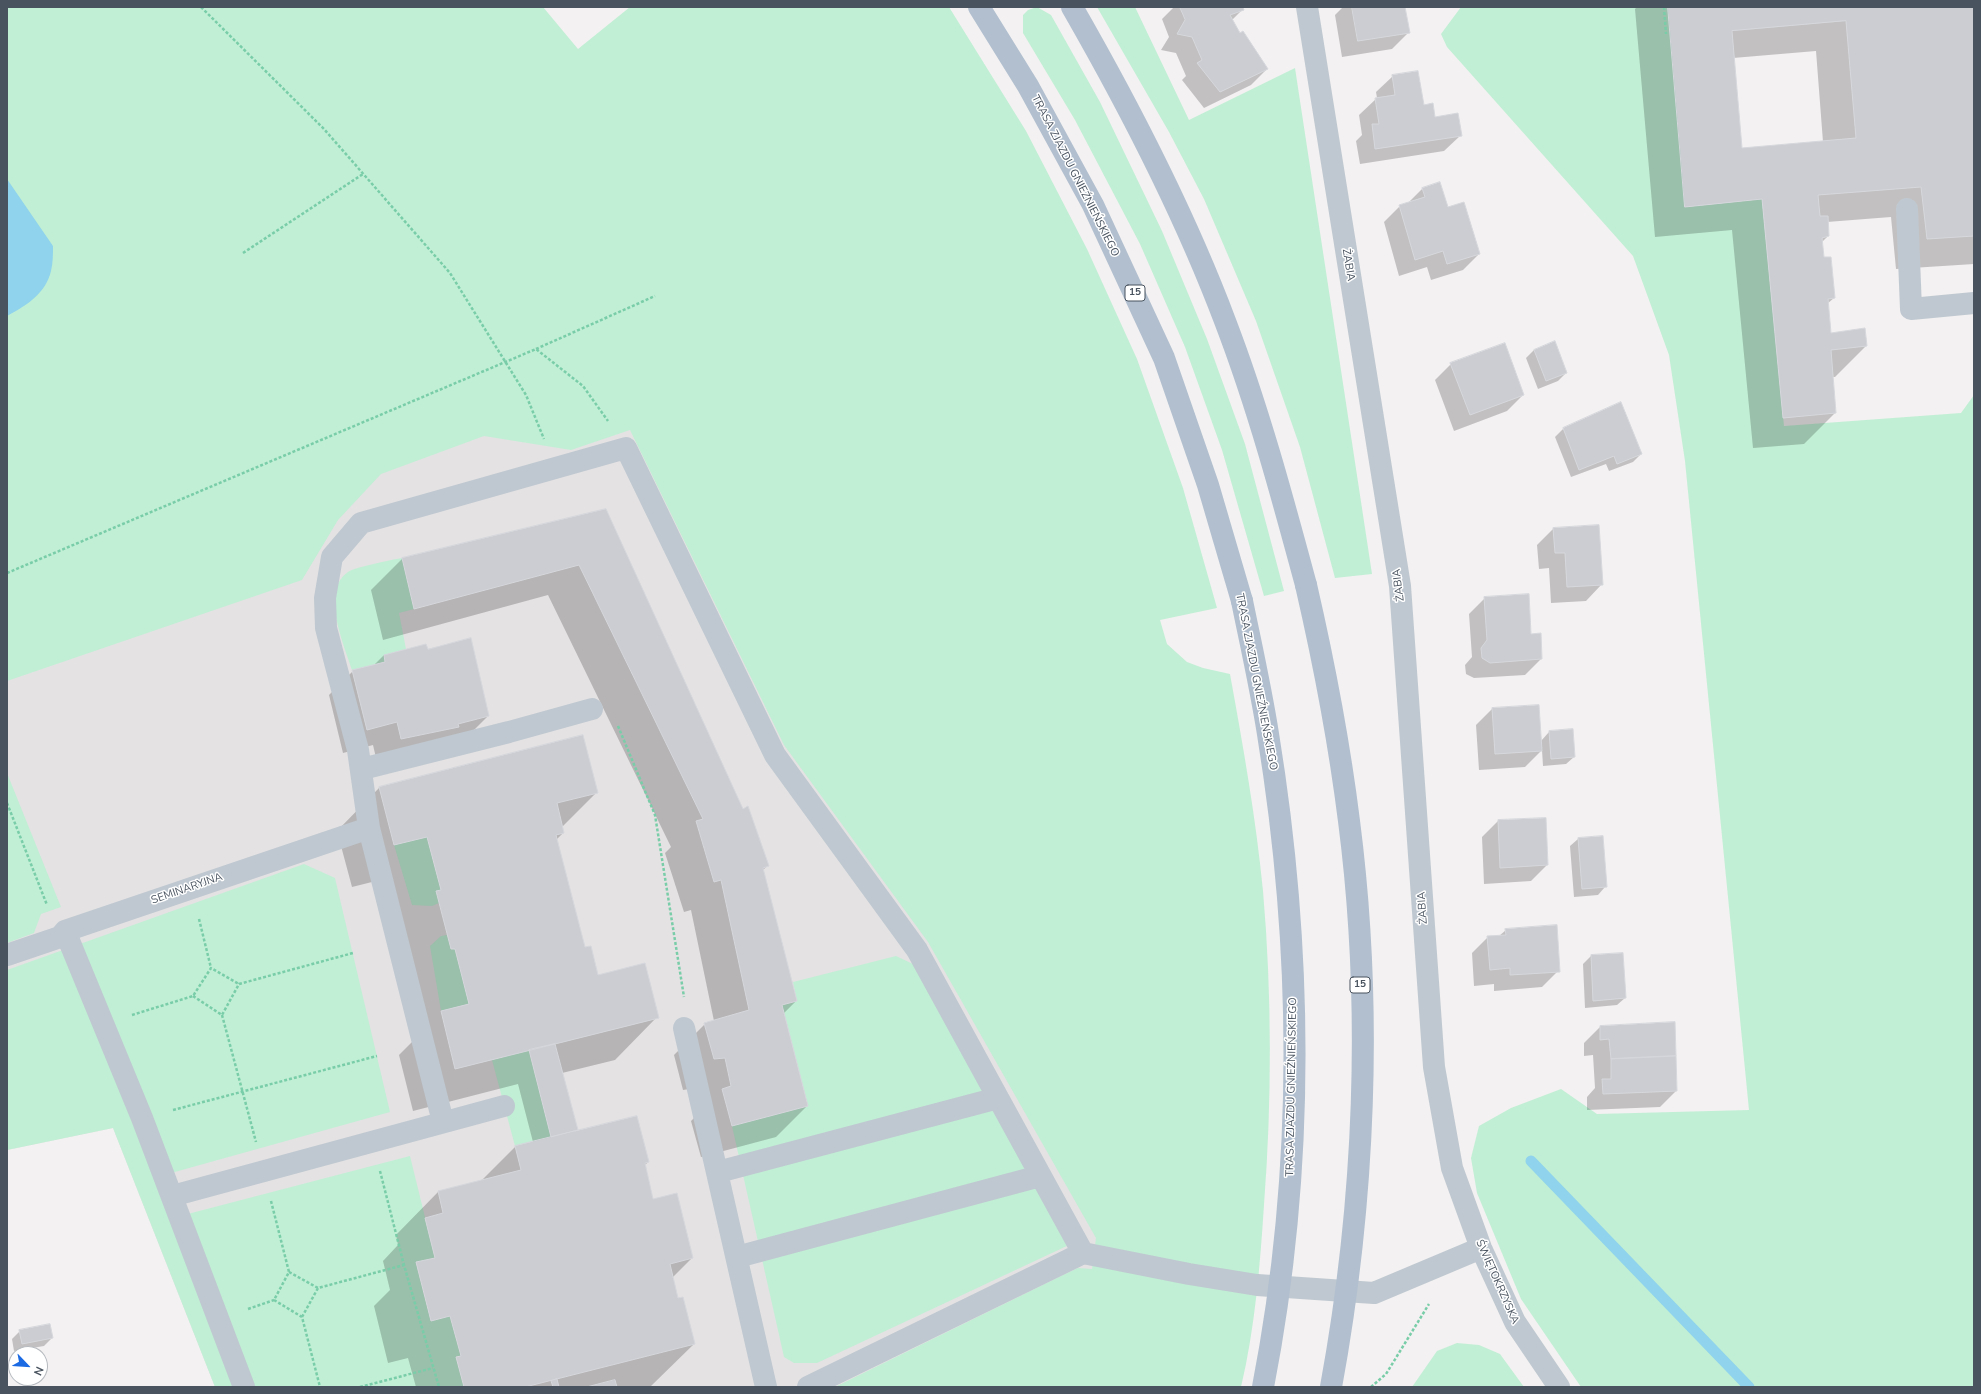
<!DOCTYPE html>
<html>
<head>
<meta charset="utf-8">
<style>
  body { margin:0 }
  #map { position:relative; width:1981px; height:1394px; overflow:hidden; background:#f3f1f1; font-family:"Nunito Sans",sans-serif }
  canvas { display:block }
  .frame { position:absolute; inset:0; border:8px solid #49535f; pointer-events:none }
  .north { position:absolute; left:8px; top:1346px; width:40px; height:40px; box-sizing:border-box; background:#fff; border:1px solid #b6babf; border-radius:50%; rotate:115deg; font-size:11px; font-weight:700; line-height:16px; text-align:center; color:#49535f }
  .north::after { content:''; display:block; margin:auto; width:14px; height:18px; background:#1b69e3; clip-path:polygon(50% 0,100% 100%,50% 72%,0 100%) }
</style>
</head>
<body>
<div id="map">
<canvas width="1981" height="1394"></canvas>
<div class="frame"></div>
<div class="north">N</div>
</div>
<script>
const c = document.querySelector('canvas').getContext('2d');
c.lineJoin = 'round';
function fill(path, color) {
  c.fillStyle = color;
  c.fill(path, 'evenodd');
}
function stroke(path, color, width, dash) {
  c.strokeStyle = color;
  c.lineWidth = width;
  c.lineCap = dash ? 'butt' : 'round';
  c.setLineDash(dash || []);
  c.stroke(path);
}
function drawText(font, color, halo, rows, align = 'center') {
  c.font = font + ' "Nunito Sans",sans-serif';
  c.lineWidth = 3;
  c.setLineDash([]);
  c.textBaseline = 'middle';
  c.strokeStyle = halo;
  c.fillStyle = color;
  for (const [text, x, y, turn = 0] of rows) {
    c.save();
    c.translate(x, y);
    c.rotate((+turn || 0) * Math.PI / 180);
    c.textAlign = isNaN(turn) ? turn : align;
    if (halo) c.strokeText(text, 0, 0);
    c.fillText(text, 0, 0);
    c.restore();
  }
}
fill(new Path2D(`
  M7,7H533L1189,1274L902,1387H215L113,1128L7,1150Z`), '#e4e2e3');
fill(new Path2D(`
  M7,7H543L578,49L630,7H949L1026,131L1087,249L1137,359L1183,488L1217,608L1160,620L1167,644L1187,662L1203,668L1230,674C1243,746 1256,818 1263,891C1272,995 1272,1101 1264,1205C1260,1265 1255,1328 1241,1387H835L1063,1275L1078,1268L1092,1269L1096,1238L928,942L784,745L630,430L571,450L484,436L381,474L338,520L302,580L7,681Z
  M1037,7L1051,15L1100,102L1162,231L1207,339L1245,444L1284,591L1264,596L1222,450L1185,347L1140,244L1075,120L1023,33V15L1028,10Z
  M1097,7H1135L1189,120L1295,68L1372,574L1335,578L1300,447L1256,321L1204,199L1169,132Z
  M1461,7H1672L1685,207L1762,199L1784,426L1961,413L1974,395V1387H1581L1521,1299L1477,1193L1471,1158L1479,1126L1511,1108L1561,1089L1597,1114L1749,1110L1685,461L1669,355L1633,256L1447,47L1441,34Z
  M402,558L414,609L399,613L406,649L384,655L385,662L352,670C344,644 320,591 348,572C355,567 391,560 402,558Z
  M7,773L61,907L41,914L34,933L7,943Z
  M427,837L441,890L439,903L432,906L412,905L394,845Z
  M304,864L335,878L390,1112L164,1175L180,1216L410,1156L435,1258L416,1263L431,1321L450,1316L461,1356L456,1357L464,1387H215L113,1128L7,1150V970Z
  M447,935L451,949H455L469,1004L441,1011L430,946L441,936Z
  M896,956L913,964L1069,1245L817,1363H794L784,1357L732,1126L808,1106L782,1005L797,1001L793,982Z
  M529,1050L551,1137L515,1146L492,1060Z
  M1457,1343L1479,1345L1500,1354L1524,1387H1412L1437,1351Z`), '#c1efd5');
fill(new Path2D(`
  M7,179L53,246C53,254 53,263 51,271C46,293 26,306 7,316Z`), '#8fd4ec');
fill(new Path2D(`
  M1174,7H1242L1243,9L1232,20L1239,34L1267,69L1251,85L1204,108L1182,80L1186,76L1176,53L1161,50L1169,37L1162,19Z
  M1343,7H1404L1409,32L1392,49L1342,57L1335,15Z
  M1637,7H1974V264L1896,269L1891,217L1827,222L1828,236L1821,243L1823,258L1834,298L1827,304L1830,334L1866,346L1835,377H1832L1835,413L1804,444L1753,448L1732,230L1655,237L1635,9ZM1816,51L1823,142L1741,149L1733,58Z
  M1393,76L1434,118L1461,135L1444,151L1360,164L1356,141L1362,135L1359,115L1377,98L1376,92Z
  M1423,188L1447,208L1479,254L1463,270L1431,280L1427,267L1399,276L1384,222L1400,206L1407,204Z
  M1554,343L1566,373L1558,381L1538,389L1526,358L1534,350Z
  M1451,364L1523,395L1507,411L1454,431L1435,380Z
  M1621,404L1641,454L1633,462L1609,471L1606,464L1571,477L1555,437L1563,429Z
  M606,510L768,865L763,870L796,1001L783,1014L807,1106L776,1137L701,1157L691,1121L700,1112L695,1088L683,1090L674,1055L705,1024L714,1021L691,910L684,912L665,853L671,847L548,595L383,640L371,590L402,559Z
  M1599,526L1602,584L1586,601L1551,603L1549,568L1539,569L1537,545L1553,529Z
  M1485,598L1531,635L1541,659L1525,675L1474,678L1466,674L1465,665L1472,657L1469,614Z
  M426,645L427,650L488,716L464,740L377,762L373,745L343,753L329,695L353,671L374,665L384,655Z
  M1492,709L1541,741L1549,732L1574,757L1566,764L1543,766L1542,750L1525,767L1479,770L1476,725Z
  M379,788L597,792L562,827L563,833L556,840L584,949L598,976L657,1017L615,1060L562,1073L577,1129L574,1132L648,1162L645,1165L653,1200L692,1258L672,1278L677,1299L694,1344L651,1386L416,1387L408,1358L388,1363L374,1306L390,1290L383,1261L398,1245L396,1235L438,1192L480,1182L515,1147L533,1142L518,1084L413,1111L399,1055L423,1031L384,879L352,887L337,831Z
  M1545,819L1547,865L1531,881L1484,884L1482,837L1498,821Z
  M1578,839L1605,887L1598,895L1574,897L1570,846Z
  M1506,930L1558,971L1542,987L1494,991V984L1474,986L1472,953L1488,937L1499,936Z
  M1622,954L1625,998L1617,1005L1585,1008L1583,964L1591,956Z
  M1600,1027L1676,1091L1660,1107L1587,1110V1097L1595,1088L1593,1055L1584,1056V1043Z
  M20,1331L52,1338L44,1346L14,1351L12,1339Z`), '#0003');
stroke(new Path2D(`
  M1531,1161L1749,1387`), '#8fd4ec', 11);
const building = new Path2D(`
  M1180,7H1243L1244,10L1230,15L1240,33L1243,31L1268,69L1220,92L1197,63L1202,60L1192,37L1177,34L1185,20Z
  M1352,7H1405L1410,33L1358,41Z
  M1668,7H1974V236L1927,239L1921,187L1818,195L1820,216H1828L1829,236L1822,238L1824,257H1831L1835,298L1828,299L1831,333L1865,328L1867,346L1831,350L1836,413L1783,418L1762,199L1685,207ZM1846,21L1856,138L1742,148L1732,31Z
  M1418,71L1424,105L1433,103L1435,117L1458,113L1462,136L1375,149L1372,124H1379L1375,98L1395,95L1392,75Z
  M1440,182L1448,207L1464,202L1480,254L1447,264L1443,251L1415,260L1399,205L1425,197L1422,188Z
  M1555,341L1567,373L1546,381L1534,350Z
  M1505,343L1524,395L1470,415L1450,363Z
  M1621,402L1642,454L1617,464L1614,456L1579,470L1563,428Z
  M606,509L743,809L748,806L769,866L763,868L797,1001L782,1005L808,1106L732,1126L722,1089L731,1086L725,1058L714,1059L704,1023L749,1010L721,880L714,882L696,821L703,819L579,565L414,609L402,558Z
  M1599,525L1603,585L1567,587L1565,553H1555L1553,528Z
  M1529,594L1531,634L1541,633L1542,659L1490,663L1482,658L1481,648L1487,640L1484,597Z
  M471,638L489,716L458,724L459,727L401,739L397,722L367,730L352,670L385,662L384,655L426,644L428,649Z
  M1539,705L1542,751L1495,754L1492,708Z
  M1573,729L1575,757L1551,759L1549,731Z
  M583,735L598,793L557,803L564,833L556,835L585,947L591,946L598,975L645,963L659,1018L455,1069L441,1011L469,1004L455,949H451L436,891L441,890L427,837L394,845L379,787Z
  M1546,818L1548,865L1500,868L1498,820Z
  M1603,836L1607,887L1582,889L1578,838Z
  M1557,925L1560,972L1510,975V968L1490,970L1487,936L1506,935L1505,929Z
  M1623,953L1626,998L1593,1001L1591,955Z
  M1675,1022L1676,1056L1611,1059L1609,1039L1600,1040V1026Z
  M555,1044L578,1130L551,1137L529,1050Z
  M1676,1056L1677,1091L1603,1094L1602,1079H1611V1059Z
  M637,1116L649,1162L645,1163L653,1199L677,1193L693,1258L670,1264L678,1298L683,1297L695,1344L525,1387H464L456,1357L461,1356L450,1316L431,1321L416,1262L435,1258L425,1218L443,1213L438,1191L521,1170L515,1146Z
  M50,1324L53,1338L22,1344L19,1330Z
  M557,1379L559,1387H553L551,1381Z
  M615,1380L617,1387H587Z`);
fill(building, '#cbcdd3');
stroke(building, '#d5d7dc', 1);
stroke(new Path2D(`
  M201,7L324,129L450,273L526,395L544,439
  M1664,7L1666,34
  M243,253L363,174
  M536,349L655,296
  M7,573L536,349L583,386L608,421
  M618,726L655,815L684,997
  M7,803L47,905
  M199,919L211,968
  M193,996L222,1015L239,984L353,953
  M132,1015L193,996L211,968L239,984
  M222,1015L256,1142
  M173,1110L377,1056
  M380,1171L404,1265L439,1387
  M271,1201L289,1272L274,1300L302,1317L320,1387
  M289,1272L318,1288
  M248,1309L274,1300
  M302,1317L318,1288L404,1265
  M360,1387L433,1368
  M1371,1387L1386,1374L1429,1304`), '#79cda8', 2.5, [3, 2]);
stroke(new Path2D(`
  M1307,7L1400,586L1434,1067L1452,1168L1481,1248L1515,1322L1559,1387
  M1907,209L1911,309L1974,303
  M362,769L509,732L592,709
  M65,931L142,1118L244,1387
  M7,955L60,937L65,931L369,828
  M684,1028L766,1387
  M443,1122L369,828L358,750L326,628L325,598L332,557L361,523L626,448L775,755L917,950L1083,1253L1189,1274L1257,1285L1374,1293L1481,1248
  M718,1172L998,1098
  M172,1196L504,1106
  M737,1257L1040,1176
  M808,1387L1083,1253`), '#bfc8d0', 22);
stroke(new Path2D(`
  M979,7L1028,86L1093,205L1164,358L1208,485L1242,601
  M1072,7C1130,108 1184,212 1225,321C1258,407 1282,496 1306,585`), '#b1bfcf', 22);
stroke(new Path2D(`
  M1306,585C1324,663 1339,741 1349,821C1373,1007 1365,1202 1331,1387
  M1242,601C1251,645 1261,689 1268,734C1303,950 1305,1171 1263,1387`), '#b1bfcf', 22);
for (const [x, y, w] of [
  [1135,293,20],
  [1360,985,20]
]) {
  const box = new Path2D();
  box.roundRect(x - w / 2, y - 8, w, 16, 3);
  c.fillStyle = '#fff';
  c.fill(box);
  stroke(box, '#49535f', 1);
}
drawText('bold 10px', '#49535f', null, [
  ["15",1135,293],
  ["15",1360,985]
]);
drawText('11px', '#49535f', '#fff', [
  ["TRASA ZJAZDU GNIEŹNIEŃSKIEGO",1075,176,63],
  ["ŻABIA",1348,265,81],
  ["ŻABIA",1399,585,-97],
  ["TRASA ZJAZDU GNIEŹNIEŃSKIEGO",1256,682,79],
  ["SEMINARYJNA",187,889,-19],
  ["ŻABIA",1423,908,-94],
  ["TRASA ZJAZDU GNIEŹNIEŃSKIEGO",1292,1087,-89],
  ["ŚWIĘTOKRZYSKA",1497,1282,66]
]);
</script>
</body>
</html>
